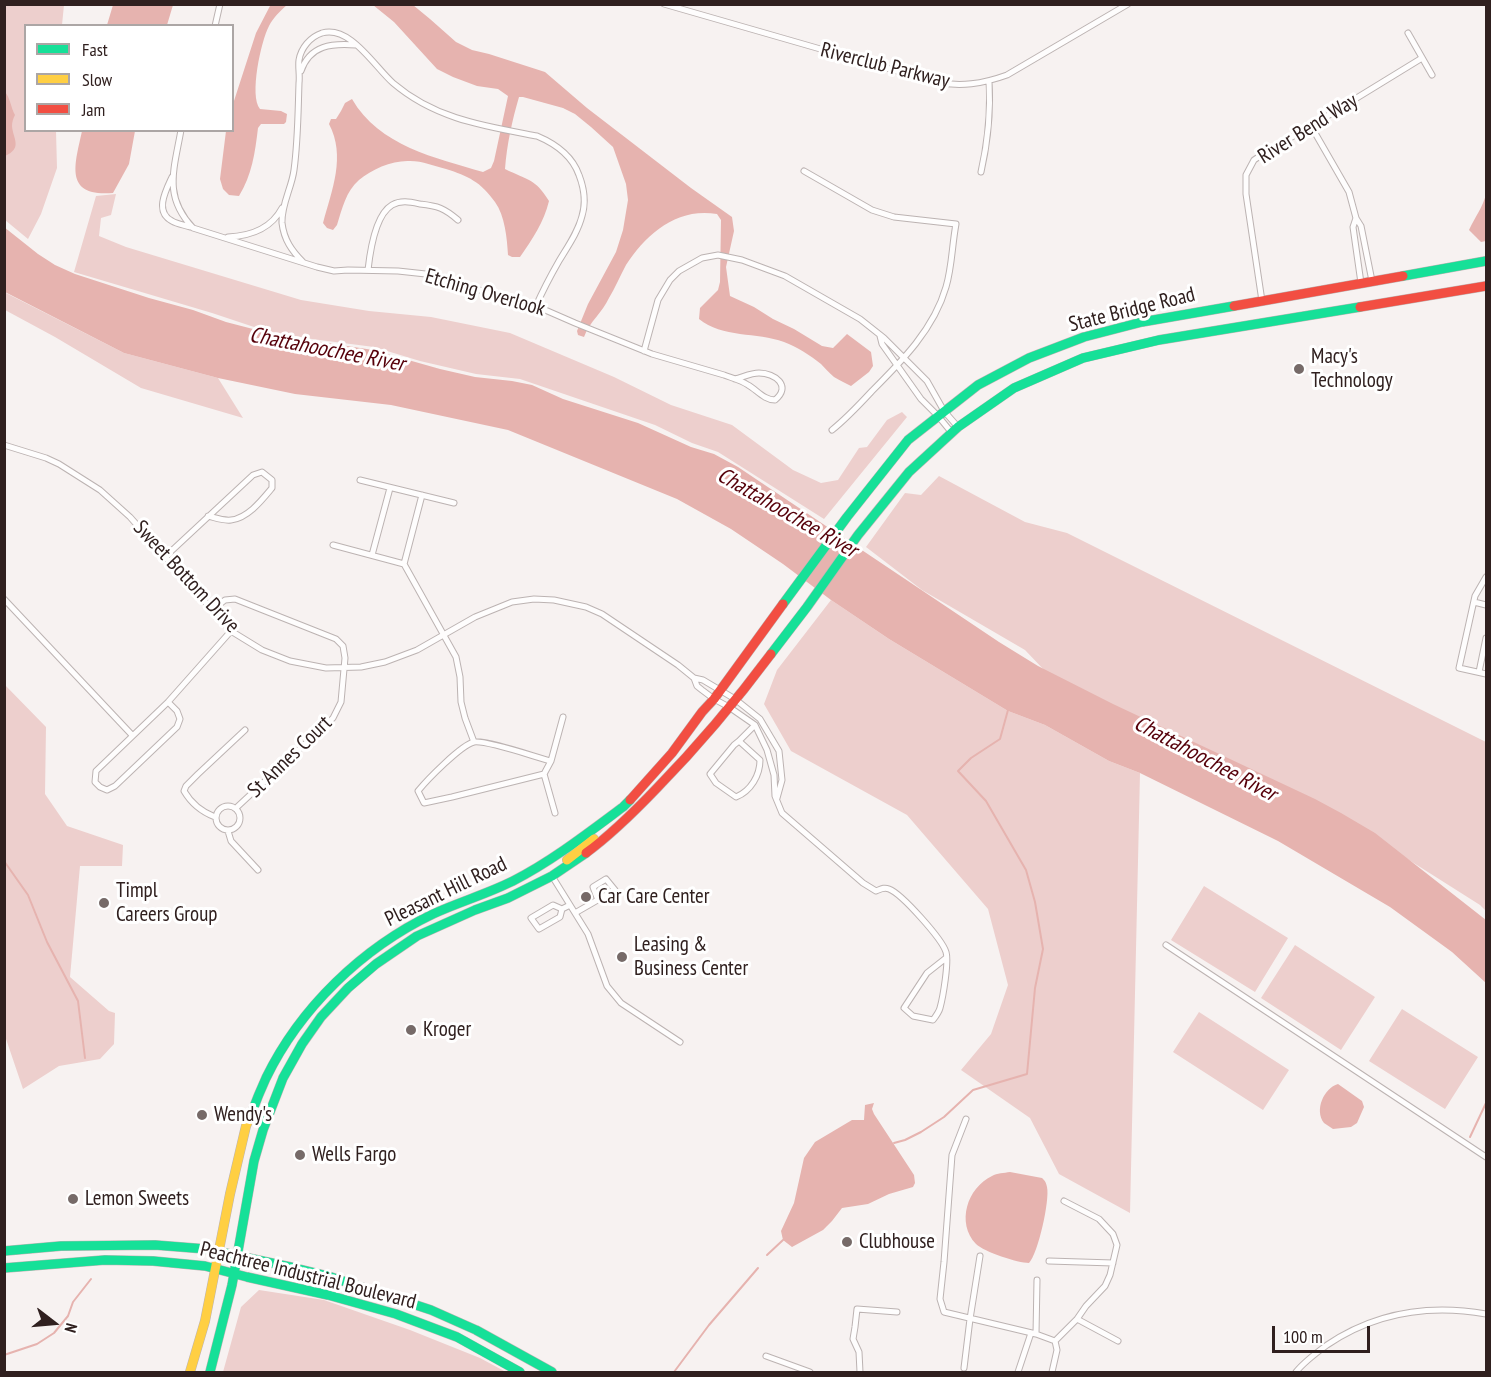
<!DOCTYPE html>
<html>
<head>
<meta charset="utf-8">
<style>
  body { margin:0 }
  #map { position:relative; width:1491px; height:1377px; overflow:hidden; background:#f7f2f1; font-family:"PT Sans Narrow",sans-serif }
  canvas { display:block }
  .frame { position:absolute; inset:0; border:6px solid #30201f; pointer-events:none }
  .legend { position:absolute; left:24px; top:24px; width:210px; height:108px; box-sizing:border-box; background:#fff; border:2px solid #aca6a5; margin:0; padding:8px 10px; list-style:none; font-size:18px; color:#30201f }
  .legend li { display:flex; align-items:center; gap:12px; height:30px }
  .legend b { width:30px; border:2px solid #aca6a5 }
  .north { position:absolute; left:24px; top:1293px; width:60px; height:60px; -webkit-text-stroke:4px #fff; paint-order:stroke; rotate:106deg; font-size:16px; font-weight:700; line-height:24px; text-align:center; color:#30201f }
  .north::after { content:''; display:block; margin:auto; width:21px; height:27px; background:#30201f; clip-path:polygon(50% 0,100% 100%,50% 72%,0 100%) }
  .scale { position:absolute; left:1272px; top:1326px; width:98px; height:27px; box-sizing:border-box; border:3px solid #30201f; border-top:0; padding-left:8px; font-size:18px; line-height:21px; white-space:nowrap; color:#30201f; -webkit-text-stroke:4px #fff; paint-order:stroke }
</style>
</head>
<body>
<div id="map">
<canvas width="1491" height="1377"></canvas>
<div class="frame"></div>
<ul class="legend">
<li><b style="height:8px;background:#16e098"></b>Fast</li>
<li><b style="height:8px;background:#ffcf43"></b>Slow</li>
<li><b style="height:8px;background:#f24e42"></b>Jam</li>
</ul>
<div class="north">N</div>
<div class="scale">100 m</div>
</div>
<script>
const c = document.querySelector('canvas').getContext('2d');
c.lineJoin = 'round';
function fill(path, color) {
  c.fillStyle = color;
  c.fill(path, 'evenodd');
}
function stroke(path, color, width, dash) {
  c.strokeStyle = color;
  c.lineWidth = width;
  c.lineCap = dash ? 'butt' : 'round';
  c.setLineDash(dash || []);
  c.stroke(path);
}
function drawText(font, color, halo, rows, align = 'center') {
  c.font = font + ' "PT Sans Narrow",sans-serif';
  c.lineWidth = 6;
  c.setLineDash([]);
  c.textBaseline = 'middle';
  c.strokeStyle = halo;
  c.fillStyle = color;
  for (const [text, x, y, turn = 0] of rows) {
    c.save();
    c.translate(x, y);
    c.rotate((+turn || 0) * Math.PI / 180);
    c.textAlign = isNaN(turn) ? turn : align;
    if (halo) c.strokeText(text, 0, 0);
    c.fillText(text, 0, 0);
    c.restore();
  }
}
fill(new Path2D(`
  M4,5H64L62,25L26,26V130L56,131L57,168L41,214L28,239L5,220Z
  M116,194L111,215L101,218L99,236L126,247L301,300L369,311L431,317L510,333L614,377L671,405L732,425L793,470L821,483L838,480L859,448L867,447L887,420L902,412L907,417L824,519L718,452L692,443L655,425L520,379L476,374L420,361L374,347L312,339L266,331L212,313L74,272L96,196Z
  M4,292L124,353L218,378L243,418L141,388L55,337L5,310Z
  M939,476L1025,522L1067,533L1486,742V911L1480,905L1390,848L1066,693L1025,650L922,590L866,547L905,493L921,495Z
  M831,600L889,639L1008,711L1045,725L1109,761L1140,773L1130,1213L1059,1174L1030,1118L961,1070L991,1034L1008,985L988,909L907,815L791,751L764,704L777,670Z
  M5,685L46,727L45,794L67,826L123,845L122,866H80L70,977L109,1011L115,1013L114,1044L100,1059L59,1066L23,1089L4,1033Z
  M1204,886L1288,938L1255,992L1171,940Z
  M1295,945L1375,997L1341,1050L1261,998Z
  M1402,1009L1478,1057L1445,1109L1369,1061Z
  M1199,1012L1289,1070L1263,1110L1173,1052Z
  M259,1290L324,1300L410,1330L480,1358L506,1372H223L241,1307Z`), '#edcfcd');
fill(new Path2D(`
  M271,4L287,5C280,11 273,18 269,26C261,41 249,96 260,109L281,111L287,114L286,122L284,124H261L258,128C255,153 252,175 239,196L229,195L223,189L220,179L226,131L232,130L233,104L256,33Z
  M113,5V4L173,5L167,25H107Z
  M373,5H413L430,19L456,42L472,50L489,54L545,72L587,108L691,188L732,217L734,231L726,267L730,296L754,307L773,319L794,329L822,346L833,348L847,334L871,352L873,366L869,372L851,386C845,383 839,380 834,377C829,373 825,368 821,364C810,355 797,347 784,342C757,332 722,338 699,319L700,308L718,290L720,282L721,220L717,214C677,207 646,234 626,265C620,276 615,288 609,298C602,313 590,321 584,337L578,335L577,331L588,304L616,252L623,230L628,200L626,184L613,147L591,127L575,114L563,108L523,97H519C512,121 507,144 505,169C527,180 535,178 549,201C544,222 532,240 520,257H512L508,255C507,238 505,216 495,202C481,182 468,176 446,169C434,166 423,161 410,161C393,160 372,169 359,180C346,191 342,209 337,225L333,230L327,228L323,223C332,190 346,156 329,124L331,119H336L341,111L345,103L352,99C379,146 436,158 483,172L491,168L494,161L508,96L498,89L477,86L453,77L437,69L394,22Z
  M5,92C10,97 11,108 15,115C13,119 12,122 12,126C13,139 23,148 5,156Z
  M82,131H135L129,164L113,193C63,197 75,164 82,131Z
  M1486,194V241L1481,242L1469,230C1475,217 1483,207 1486,194Z
  M4,227L38,254L55,265L75,274L149,298L193,310L226,322L276,335L373,350L440,369L475,377L512,381L532,385L563,399L638,423L691,447L714,454L738,467L999,642L1038,666L1113,704L1315,799L1341,813L1375,833L1486,920V983L1452,952L1390,907L1278,841L1140,773L1109,761L1045,725L1008,711L889,639L831,600L783,564L731,529L677,499L508,430L391,405L295,394L218,378L124,353L5,292Z
  M1338,1084L1362,1101L1364,1107L1357,1123L1351,1127L1333,1129C1330,1127 1327,1125 1324,1123C1314,1110 1324,1088 1338,1084Z
  M874,1103L872,1109L874,1114L914,1175L915,1183L913,1187L889,1194L868,1204L842,1208L832,1221L823,1230L792,1247L783,1240L781,1231L794,1203L804,1158L815,1142L852,1120H864L865,1105Z
  M1010,1172L1042,1178C1045,1181 1046,1182 1047,1187C1050,1200 1038,1254 1029,1263C1018,1263 984,1252 976,1244C956,1223 967,1188 992,1176C997,1173 1004,1173 1010,1172Z`), '#e6b3af');
stroke(new Path2D(`
  M4,861L28,895L47,942L78,1001L85,1058
  M1470,1137L1486,1103
  M894,1143L905,1140L921,1132L944,1117L973,1090L1027,1074L1035,988L1043,949L1035,902L1026,870L986,801L958,771L971,758L1000,739L1008,710
  M767,1255L783,1240
  M4,1355L37,1344L54,1333L68,1316L73,1302L91,1279
  M674,1372L709,1325L758,1268`), '#e6b3af', 2);
const street = new Path2D(`
  M664,4L935,82C961,87 982,84 1007,75L1128,4
  M215,26L220,4
  M1408,33L1432,75
  M301,71C310,45 332,43 356,45
  M1311,126L1349,192L1356,218L1361,226L1372,281
  M181,130C174,170 163,196 193,228L317,267L334,271L348,270L398,271L435,275L459,282L495,296L536,306L575,323L652,354L724,375C732,378 741,380 748,385C757,390 764,400 775,400C792,386 775,373 759,373C751,373 743,377 735,379
  M804,171L872,210L894,217L956,224C952,245 952,267 946,287C934,329 902,361 872,391C859,405 847,418 832,430
  M981,172C988,141 991,113 989,81
  M172,177C166,190 154,212 172,221C177,224 184,225 190,227
  M1356,218L1353,227L1361,283
  M228,237C250,236 271,229 282,208
  M303,262C292,251 284,240 282,223C281,205 292,187 294,170C298,141 298,112 299,83C300,75 298,67 299,60C301,48 310,37 322,33C350,25 374,66 393,83C435,119 484,126 537,136C556,144 572,155 579,175C584,188 586,203 582,216C578,232 568,246 559,261C551,275 543,290 536,306
  M368,270C370,252 375,215 392,205C401,200 410,202 420,204C438,206 444,208 458,220
  M1262,301L1246,194V175L1254,160L1269,150L1311,126L1422,58
  M880,336L882,344L921,399L938,416L952,433
  M644,351L658,300L670,280L679,271L702,258L718,255L742,260L785,276L860,319L884,338L927,381L944,411L958,427
  M4,445L46,458L59,464L100,490L130,517L231,631L262,650L290,661L326,668L361,667L385,662L417,650L475,617L512,602L534,599L554,600L586,607L602,614L678,665L694,678L697,686L702,690L714,699L729,707L755,725L767,750L774,775L775,796L782,813L863,883L876,891C881,889 884,887 889,889C902,894 942,939 946,952C949,962 943,997 940,1008C939,1012 936,1016 933,1020L913,1016L904,1008L927,973L946,958
  M360,480L454,503
  M422,495L404,564L456,657L460,677L461,702L465,718L474,742
  M333,545L404,564
  M372,555L390,488
  M166,556L253,475L262,472L272,480V488C262,500 248,518 231,520C223,521 216,518 208,516
  M1486,577L1475,596L1459,668L1486,674
  M4,599L132,735
  M1474,602L1486,605
  M212,610L225,600L235,599L336,639L343,646L345,658L341,702L333,718L236,808
  M1479,672L1486,638
  M694,678L703,680L735,699L760,719L779,751L782,780L777,798
  M168,702L177,711L180,719L177,727L115,786L107,790L100,787L95,782L96,771L168,702L231,631
  M739,741L760,760C760,775 751,791 736,797L716,783L710,774L734,745Z
  M739,741L755,725
  M551,761C535,757 487,740 474,742C461,745 427,780 418,791L424,803L452,797L544,774L551,761L563,717
  M544,774L555,813
  M216 818a12 12 0 1 1 24 0a12 12 0 1 1-24 0Z
  M215,817C202,812 191,803 184,791L186,786L198,774L245,730
  M228,831L231,841L258,870
  M552,876L588,934L607,986L621,1003L680,1042
  M562,909L560,917L539,929L531,918L553,905L562,909L570,905
  M575,913L615,890L606,879L593,887L598,900
  M1166,945L1486,1157
  M966,1119L952,1155L944,1262L940,1299L944,1312L1036,1334L1055,1341
  M1049,1261L1113,1263
  M1077,1319L1118,1341
  M1036,1334L1037,1280
  M1055,1341L1077,1319L1086,1306L1105,1286L1110,1275L1117,1245L1113,1234L1099,1219L1064,1201
  M766,1356L810,1372
  M964,1368L970,1319L980,1256
  M860,1372L859,1352L853,1339L855,1327L857,1309L897,1312
  M1018,1372L1031,1333
  M1052,1372L1057,1350L1055,1341
  M1296,1372C1304,1362 1316,1353 1327,1345C1376,1312 1429,1304 1486,1314`);
const fast = new Path2D(`
  M1403,276L1486,261
  M783,604L847,517L908,440L978,385L1029,358L1084,337L1142,322L1234,306
  M771,654L807,607L858,535L909,472L958,427L1014,388L1083,358L1159,340L1360,307
  M252,1112C256,1101 261,1089 266,1078C300,1008 362,948 433,914C459,902 487,894 513,881C552,861 588,833 623,807L630,800
  M4,1251L61,1246L155,1245L206,1249L295,1268L328,1276L431,1310L476,1330L552,1372
  M4,1268L105,1260L153,1261L205,1266L247,1277L328,1295L396,1314L457,1337L520,1372
  M210,1372L232,1285L254,1161L263,1130L283,1078L302,1044L321,1017L348,988L376,964L417,936L475,910L508,898L552,876L586,853`);
const slow = new Path2D(`
  M567,860L594,839
  M190,1372L205,1321L230,1194L246,1126L252,1112`);
const jam = new Path2D(`
  M1234,306L1403,276
  M1360,307L1486,286
  M630,800L672,753L702,712L714,699L783,604
  M586,853C612,834 635,811 657,788C698,746 736,701 771,654`);
stroke(street, '#bcb3b2', 7);
stroke(fast, '#bcb3b2', 10);
stroke(slow, '#bcb3b2', 10);
stroke(jam, '#bcb3b2', 10);
stroke(street, '#fefdfd', 5);
stroke(fast, '#16e098', 9);
stroke(slow, '#ffcf43', 9);
stroke(jam, '#f24e42', 9);
for (const [x, y, r, color] of [
  [1299,369,6,"#766a68"],
  [586,897,6,"#766a68"],
  [104,903,6,"#766a68"],
  [622,957,6,"#766a68"],
  [411,1030,6,"#766a68"],
  [202,1115,6,"#766a68"],
  [300,1155,6,"#766a68"],
  [73,1199,6,"#766a68"],
  [847,1242,6,"#766a68"]
]) {
  const dot = new Path2D();
  dot.arc(x, y, r, 0, 2 * Math.PI);
  c.fillStyle = color;
  c.fill(dot);
  stroke(dot, '#fff', 2);
}
drawText('21px', '#30201f', '#fff', [
  ["Riverclub Parkway",885,66,14],
  ["River Bend Way",1308,129,-32],
  ["Etching Overlook",485,293,16],
  ["State Bridge Road",1132,310,-14],
  ["Sweet Bottom Drive",186,577,47],
  ["St Annes Court",290,757,-44],
  ["Pleasant Hill Road",446,892,-26],
  ["Peachtree Industrial Boulevard",308,1276,14]
]);
drawText('21px', '#30201f', '#fff', [
  ["Macy's",1311,357],
  ["Technology",1311,381],
  ["Timpl",116,891],
  ["Careers Group",116,915],
  ["Car Care Center",598,897],
  ["Leasing &",634,945],
  ["Business Center",634,969],
  ["Kroger",423,1030],
  ["Wendy's",214,1115],
  ["Wells Fargo",312,1155],
  ["Lemon Sweets",85,1199],
  ["Clubhouse",859,1242]
], 'left');
drawText('italic 22px', '#56000a', '#fff', [
  ["Chattahoochee River",327,350,11],
  ["Chattahoochee River",787,513,30],
  ["Chattahoochee River",1205,759,28]
]);
</script>
</body>
</html>
